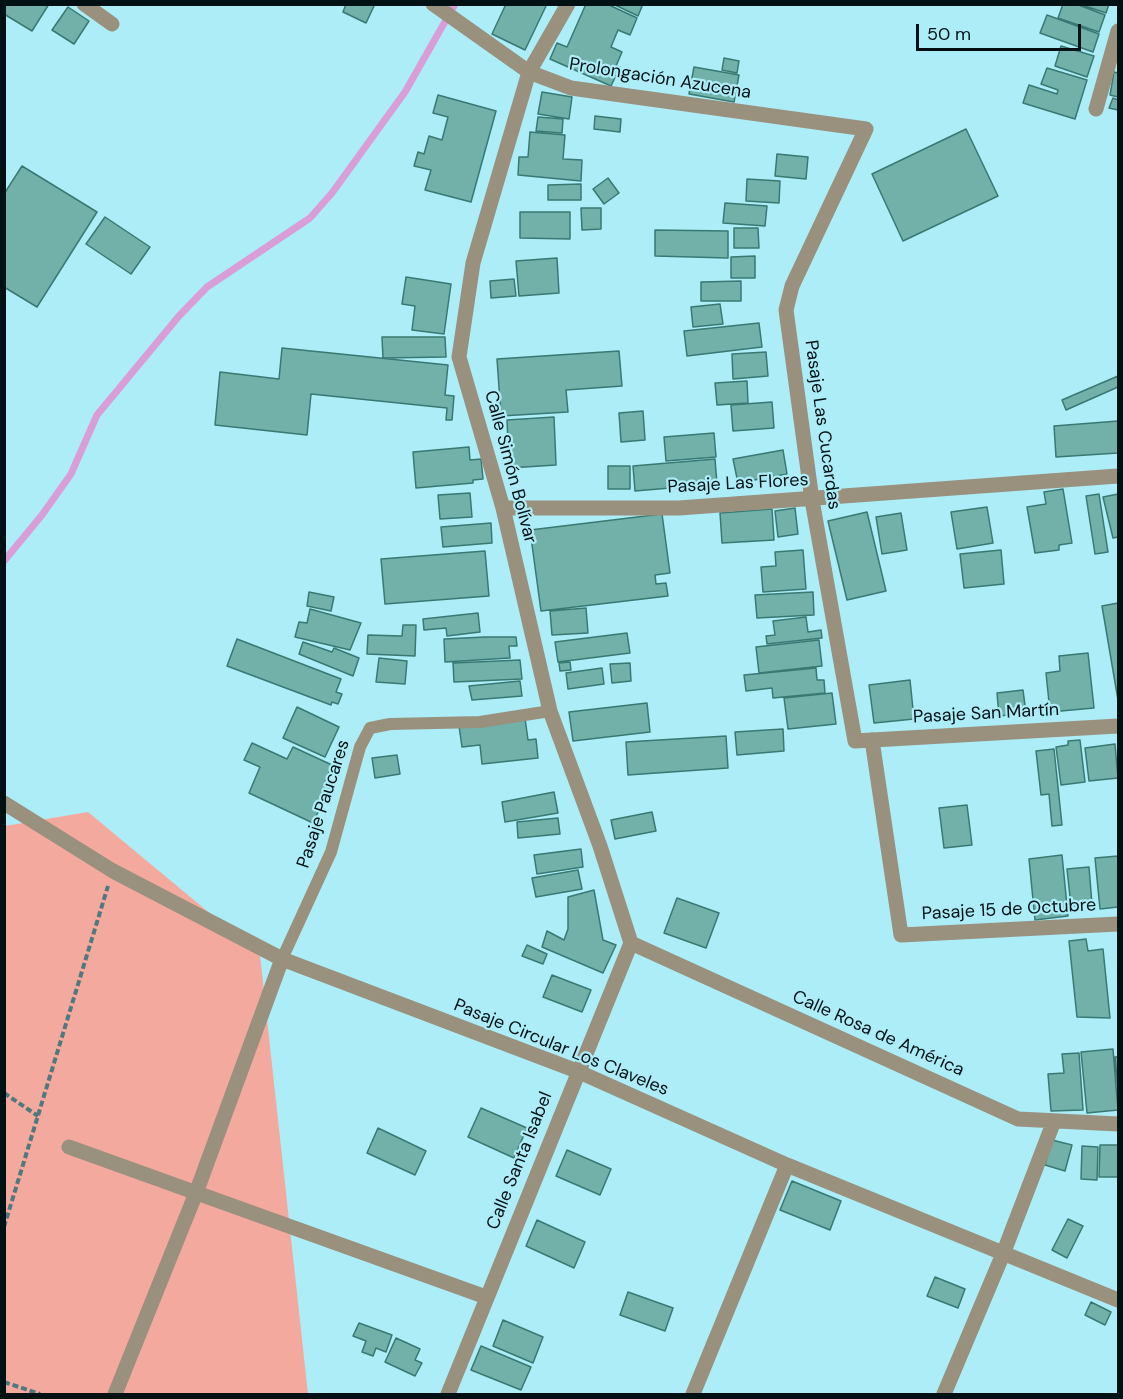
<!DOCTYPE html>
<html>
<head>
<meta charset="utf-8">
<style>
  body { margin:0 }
  #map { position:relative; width:1123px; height:1399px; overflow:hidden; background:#acedf7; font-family:"DM Sans",sans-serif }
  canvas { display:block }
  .frame { position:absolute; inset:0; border:6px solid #001114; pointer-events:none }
  .scale { position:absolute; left:916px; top:24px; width:165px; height:27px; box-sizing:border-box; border:3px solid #001114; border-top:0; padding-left:8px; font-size:18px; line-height:21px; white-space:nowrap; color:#001114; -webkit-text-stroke:4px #acedf7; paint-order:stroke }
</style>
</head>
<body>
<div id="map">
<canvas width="1123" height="1399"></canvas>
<div class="frame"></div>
<div class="scale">50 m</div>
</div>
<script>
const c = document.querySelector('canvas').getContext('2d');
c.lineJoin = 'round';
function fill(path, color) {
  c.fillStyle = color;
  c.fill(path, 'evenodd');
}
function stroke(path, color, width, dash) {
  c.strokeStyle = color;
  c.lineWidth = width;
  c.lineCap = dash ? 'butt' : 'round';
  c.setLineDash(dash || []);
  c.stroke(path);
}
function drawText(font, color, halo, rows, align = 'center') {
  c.font = font + ' "DM Sans",sans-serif';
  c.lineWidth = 4.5;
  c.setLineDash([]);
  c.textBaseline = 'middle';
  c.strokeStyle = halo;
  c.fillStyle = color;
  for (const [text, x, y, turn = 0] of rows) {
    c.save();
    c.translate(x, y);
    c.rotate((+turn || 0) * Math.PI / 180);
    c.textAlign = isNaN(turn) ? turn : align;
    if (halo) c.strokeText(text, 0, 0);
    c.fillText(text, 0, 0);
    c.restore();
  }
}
fill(new Path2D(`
  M88,812L260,955L308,1394H5V826Z`), '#f4a99f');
stroke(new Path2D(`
  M4,561L42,515L71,474L97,415L179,316L207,287L310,218L332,193L405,92L455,4`), '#d99dd8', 7);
const building = new Path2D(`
  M4,4H49L32,31L4,14Z
  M346,4H375L366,23L343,12Z
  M506,4H547L525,50L492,34Z
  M586,4H607L637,18L630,35L618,30L611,47L622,52L616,66L620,67L611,86L550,59L557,43L567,47Z
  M613,4H643L638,16Z
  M1063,4H1076L1105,15L1099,32L1058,18Z
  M1079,4H1109L1106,13Z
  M68,7L89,21L74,44L52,30Z
  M1047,15L1099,34L1093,52L1040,33Z
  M1061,46L1094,56L1087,77L1055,66Z
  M724,58L739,61L737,73L722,70Z
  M694,67L739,75L734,102L689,94Z
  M1047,68L1087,80L1075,119L1023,103L1029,85L1057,94L1058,90L1041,84Z
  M1114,72L1118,73V97L1110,95Z
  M542,92L572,97L569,119L538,114Z
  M438,95L496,111L471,202L425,190L431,170L414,166L418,152L424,154L429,136L442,140L448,117L433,113Z
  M1113,98L1118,100V110L1109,108Z
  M595,116L621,119L620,132L594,129Z
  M538,117L563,119L562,133L536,131Z
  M966,129L998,196L903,241L872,174Z
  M530,132L565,135L563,159L582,160L581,181L518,175L519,157H528Z
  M777,154L808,157L806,179L775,176Z
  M22,166L97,212L37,307L4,287V194Z
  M608,178L619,193L604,204L593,189Z
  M747,179L780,181L779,203L746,201Z
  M581,184V200H548V185Z
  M725,203L767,206L765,226L723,223Z
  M581,208H601V229L582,230Z
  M520,212H570V239L520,238Z
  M105,217L150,247L131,274L86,244Z
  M734,228H758L759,248H734Z
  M655,230L728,231V258L655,256Z
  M755,256V278H731V257Z
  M557,258L559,293L519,296L516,261Z
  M406,277L451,284L444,334L412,330L415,306L402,304Z
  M514,279L516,296L491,298L490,281Z
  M741,281V301H701V282Z
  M720,304L723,324L693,327L691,307Z
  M759,323L762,347L687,356L684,331Z
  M382,337H445L446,357L383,358Z
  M282,348L448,365L445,395L454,396L452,420H446L447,408L311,394L307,435L215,425L220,372L279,379Z
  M619,351L622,386L566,390L568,412L501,416L497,359Z
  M766,352L768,376L733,379L732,354Z
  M1118,376V387L1066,410L1062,400Z
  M747,381L748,403L717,405L715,383Z
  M772,402L774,428L733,431L731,405Z
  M643,411L645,440L621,442L619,413Z
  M554,417L556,465L509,468L507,420Z
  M1118,421V453L1056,457L1054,426Z
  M714,433L716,457L666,461L664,437Z
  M469,447L470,460L481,459L483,479L473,480V483L416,488L413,452Z
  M783,450L787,474L738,483L733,459Z
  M715,459L717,484L635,491L633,466Z
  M608,466H630V489H608Z
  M1063,489L1072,543L1059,545V550L1035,553L1027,507L1046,504L1044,492Z
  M470,493L472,517L440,519L438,495Z
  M1099,494L1108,552L1095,554L1086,496Z
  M1118,494V537L1113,538L1103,497Z
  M987,507L993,543L957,549L951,512Z
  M795,508L798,534L778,537L775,511Z
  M772,509L774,540L722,543L720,513Z
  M867,512L886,591L847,600L828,521Z
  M901,513L907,550L882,554L876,517Z
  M662,514L670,573L655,575L656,584L666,583L668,596L541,611L530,530Z
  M491,523L492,543L443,547L441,527Z
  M803,550L806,589L763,592L761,567L776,566L775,552Z
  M1001,550L1004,584L964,588L960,554Z
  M485,551L489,596L385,604L381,559Z
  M309,592L334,597L331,611L307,606Z
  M813,592L814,615L757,618L755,595Z
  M1118,603V700L1102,606Z
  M586,608L588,633L552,635L550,611Z
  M310,609L361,623L350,650L295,637L299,622L307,623Z
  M478,613L480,632L447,636L446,628L424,630L423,619Z
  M806,617L808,632L821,630L822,638L767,644L766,636L775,635L773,621Z
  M403,625H416L415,656L367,654L368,635L402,636Z
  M627,633L630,653L558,662L555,642Z
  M485,637H516L517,646H509L510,658L445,662L444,639Z
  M237,639L341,679L336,692L342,694L338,704L332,702L331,705L227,666Z
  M819,640L822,666L759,673L756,647Z
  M303,642L332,652L334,648L359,658L353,676L299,654Z
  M1088,653L1094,708L1050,712L1046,673L1060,671L1059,656Z
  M379,658L407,661L405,684L376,682Z
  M520,660L522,679L454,682L453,663Z
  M570,662L571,670L560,671L559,663Z
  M630,663L631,681L612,683L610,664Z
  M602,668L604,684L568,689L566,673Z
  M816,668L817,680H824L825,693L773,698L772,688L746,691L744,675Z
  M910,680L914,719L874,723L869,685Z
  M520,681L522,696L472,700L469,686Z
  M1023,690L1026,713L999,716L997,693Z
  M832,693L836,724L788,729L784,698Z
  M647,703L650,732L573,741L569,712Z
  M297,707L339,727L325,757L283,738Z
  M525,718L528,740L536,739L538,758L482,764L480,745L462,747L459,726Z
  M783,729L784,751L737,755L735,732Z
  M726,736L728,768L628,775L626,742Z
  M1080,740L1085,782L1061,785L1056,747L1068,745V741Z
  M252,743L287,759L293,747L332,765L325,782L331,784L313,823L249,793L260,767L244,760Z
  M1115,744L1118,778L1089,781L1085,748Z
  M1054,749L1062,825L1052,826L1049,794L1041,795L1036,751Z
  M397,755L400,774L375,778L372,758Z
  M554,792L558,813L505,822L502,802Z
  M967,805L972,845L944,848L939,808Z
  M652,812L656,831L615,839L611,820Z
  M558,818L560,834L518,838L517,822Z
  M581,849L583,867L537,874L534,855Z
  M1062,855L1068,916L1035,920L1029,859Z
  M1118,856V907L1100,909L1095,858Z
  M1089,867L1092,904L1071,906L1067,869Z
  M578,870L582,889L536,897L532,878Z
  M594,890L603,940L616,945L603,973L542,947L547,931L564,940L568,929V897Z
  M677,898L719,913L706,948L664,933Z
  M1086,939L1088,951L1103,949L1110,1018L1077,1017L1069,941Z
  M527,945L547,954L543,964L522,956Z
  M552,975L591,990L582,1012L543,997Z
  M1113,1049L1118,1110L1087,1113L1081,1052Z
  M1079,1053L1083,1110L1051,1111L1048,1074L1064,1073L1062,1054Z
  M1115,1057H1118V1089Z
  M481,1108L527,1128L514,1158L468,1137Z
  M378,1128L426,1151L415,1175L367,1153Z
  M1052,1140L1072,1145L1065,1171L1045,1165Z
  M1100,1145H1118V1177H1099Z
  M1082,1146L1098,1147L1097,1180L1081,1179Z
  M567,1150L611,1169L600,1195L556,1176Z
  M792,1181L841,1201L830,1230L780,1210Z
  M1068,1219L1083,1226L1067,1258L1052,1250Z
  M537,1220L585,1242L574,1268L526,1246Z
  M935,1277L965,1289L958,1308L927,1296Z
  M628,1292L673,1308L665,1331L620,1315Z
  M1091,1302L1111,1312L1105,1325L1085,1315Z
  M503,1320L543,1337L533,1363L493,1346Z
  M359,1323L392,1335L386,1352L376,1348L373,1356L362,1352L366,1341L353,1336Z
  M396,1338L420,1349L415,1360L422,1363L415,1376L385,1362Z
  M481,1346L531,1367L521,1390L471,1370Z`);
fill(building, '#71b1aa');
stroke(building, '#397973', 1.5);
stroke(new Path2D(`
  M4,1093L38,1116
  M4,1227L108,886
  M4,1382L40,1394`), '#50787e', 4, [6, 3]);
stroke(new Path2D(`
  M282,959L331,852L360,747L370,728L390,724L480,722L550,711`), '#99907d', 12);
stroke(new Path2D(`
  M84,4L112,24
  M433,4L529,72L571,88L866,129L792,286L786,310L812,500L855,741L1118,726
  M568,4L529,72L473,263L459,357L503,508L550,711L600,846L631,943
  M1096,109L1118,31
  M503,508H679L1118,476
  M872,740L901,935L1118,924
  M4,803L113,871L282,959L577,1071L787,1165L1118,1300
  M631,943L1018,1119L1118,1124
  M69,1147L486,1297
  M115,1394L196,1193L282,959
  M448,1394L631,943
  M693,1394L787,1165
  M944,1394L1003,1254L1054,1121`), '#99907d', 15);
drawText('18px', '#001114', '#acedf7', [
  ["Prolongación Azucena",660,79,9],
  ["Pasaje Las Cucardas",822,425,82],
  ["Calle Simón Bolívar",510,467,75],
  ["Pasaje Las Flores",738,484,-3],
  ["Pasaje San Martín",986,714,-3],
  ["Pasaje Paucares",324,804,-72],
  ["Pasaje 15 de Octubre",1009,910,-3],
  ["Calle Rosa de América",878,1034,24],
  ["Pasaje Circular Los Claveles",561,1048,22],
  ["Calle Santa Isabel",520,1161,-68]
]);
</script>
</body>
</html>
